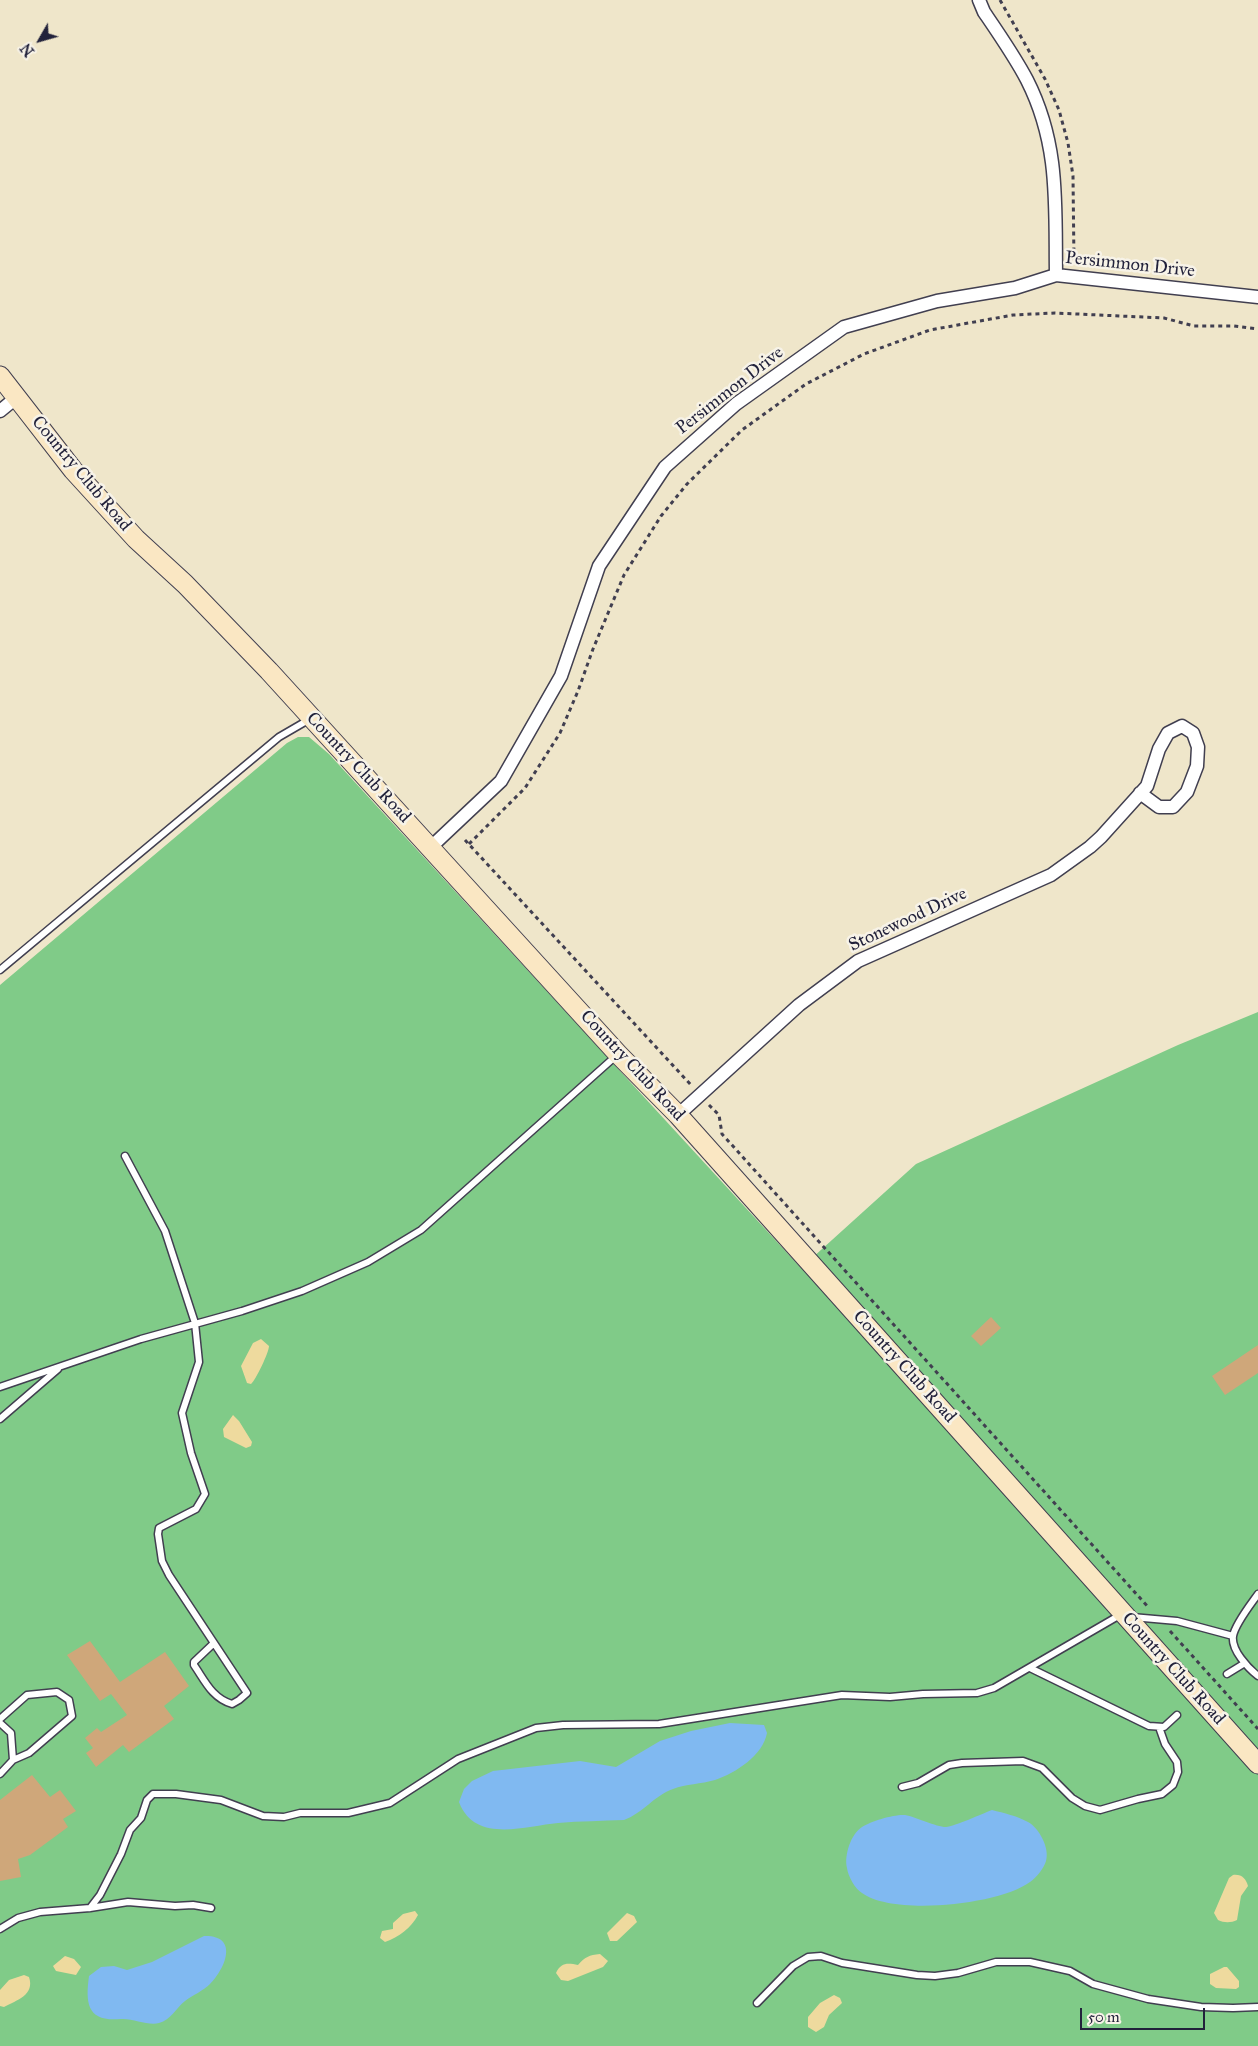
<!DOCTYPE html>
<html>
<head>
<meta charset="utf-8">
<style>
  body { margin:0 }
  #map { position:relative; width:1258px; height:2046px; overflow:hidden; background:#efe6ca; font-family:"IM FELL Great Primer",serif }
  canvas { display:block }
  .north { position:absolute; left:15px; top:15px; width:50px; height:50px; -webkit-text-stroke:4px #f7f3e8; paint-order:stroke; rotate:232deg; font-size:14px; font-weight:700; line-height:20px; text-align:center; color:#22223b }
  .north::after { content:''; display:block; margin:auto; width:18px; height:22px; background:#22223b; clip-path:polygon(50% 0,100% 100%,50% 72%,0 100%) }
  .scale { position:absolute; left:1080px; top:2008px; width:125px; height:22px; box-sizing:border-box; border:2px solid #22223b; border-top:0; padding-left:6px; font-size:15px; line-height:18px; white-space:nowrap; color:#22223b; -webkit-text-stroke:4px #f7f3e8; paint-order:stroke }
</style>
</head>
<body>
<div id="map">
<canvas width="1258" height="2046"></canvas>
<div class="north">N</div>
<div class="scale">50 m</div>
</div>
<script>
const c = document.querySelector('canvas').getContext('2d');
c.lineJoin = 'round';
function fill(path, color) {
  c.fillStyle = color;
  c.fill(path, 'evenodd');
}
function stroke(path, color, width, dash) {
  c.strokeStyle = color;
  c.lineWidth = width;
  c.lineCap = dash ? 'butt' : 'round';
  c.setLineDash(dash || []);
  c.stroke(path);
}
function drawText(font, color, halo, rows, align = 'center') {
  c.font = font + ' "IM FELL Great Primer",serif';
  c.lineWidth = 5;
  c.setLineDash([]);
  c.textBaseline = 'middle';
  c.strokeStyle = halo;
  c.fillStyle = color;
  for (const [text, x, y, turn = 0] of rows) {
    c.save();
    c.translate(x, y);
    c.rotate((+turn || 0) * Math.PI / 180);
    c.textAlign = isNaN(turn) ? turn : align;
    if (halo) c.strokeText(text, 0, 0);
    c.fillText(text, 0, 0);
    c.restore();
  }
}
fill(new Path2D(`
  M298,737H309L329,754L801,1268L916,1164L1178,1045L1258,1012V2046H0V985L287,743Z`), '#80cb88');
fill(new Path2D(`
  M261,1339L269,1346C269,1352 256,1380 251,1384L247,1383L241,1366L253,1343Z
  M233,1415L239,1421L252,1442L251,1446L246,1448L224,1437L223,1429Z
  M1233,1875C1242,1874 1246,1879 1248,1886L1241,1896L1237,1920C1231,1923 1224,1923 1218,1920L1214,1913L1229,1878Z
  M415,1911L418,1915C411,1928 399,1937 385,1942L380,1938L382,1931L393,1929V1923L403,1914Z
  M627,1913L634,1916L637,1922L617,1941H610L607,1933Z
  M600,1954L608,1961L603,1967L568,1981L561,1980L556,1973C561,1962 568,1963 578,1965C585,1957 589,1955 600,1954Z
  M65,1956L74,1959L81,1967L76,1975L56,1971L53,1966Z
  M1224,1967H1227L1239,1981V1987L1236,1989L1216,1988L1210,1984V1974Z
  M24,1975L29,1977C35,1995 17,2000 4,2007L0,2006V1990L9,1980Z
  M834,1995L840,1998L842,2003L829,2015L824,2027L816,2032L808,2027V2017L820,2003Z`), '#eeda9e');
fill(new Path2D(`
  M730,1723L764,1725L767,1733C763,1755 736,1773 715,1780C701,1784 686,1784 673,1789C655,1795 643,1813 624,1820C602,1821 580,1821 558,1823C525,1826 475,1844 459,1802L464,1789L472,1781L493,1771L580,1761L616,1767L660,1741L691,1731Z
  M992,1810C1004,1813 1017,1816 1028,1822C1039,1828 1050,1848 1046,1861C1044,1868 1036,1878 1030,1882C999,1905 893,1916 862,1893C855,1889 848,1876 847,1868C844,1855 851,1834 862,1827C871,1821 895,1814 905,1815C916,1817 936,1827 946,1827C955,1826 982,1814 992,1810Z
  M204,1936C239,1935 226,1968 210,1984C203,1991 193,1995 185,2001C176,2008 171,2020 159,2023C148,2026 133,2018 121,2019C88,2022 85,2005 89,1976L101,1967L114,1966L127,1970L152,1962Z`), '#80b9f1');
fill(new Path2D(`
  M991,1317L1001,1328L981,1346L971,1336Z
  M1258,1345V1373L1225,1395L1212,1376Z
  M90,1641L120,1682L165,1652L189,1686L164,1706L174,1719L129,1752L123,1745L96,1767L86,1753L93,1748L85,1738L97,1728L101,1732L127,1715L111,1694L100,1701L67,1655Z
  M32,1775L50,1797L60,1790L76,1811L63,1819L68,1827L30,1855L18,1859L21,1877L0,1881V1800Z`), '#cfa77a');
const lane = new Path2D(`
  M0,970L279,737L310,719
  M125,1156L165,1231L195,1323L199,1362L182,1413L191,1453L205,1494L196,1509L159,1528L158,1534L162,1561L169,1575L247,1693L239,1700L232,1704C212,1698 205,1681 194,1665V1662L214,1643
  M0,1387L141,1339L242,1311L302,1291L368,1262L421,1230L617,1055
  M0,1419L58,1369
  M1258,1594C1251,1604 1235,1624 1233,1636C1231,1650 1248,1668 1258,1676
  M1132,1617L1177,1621L1233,1636
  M1030,1668L1149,1726L1164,1727L1177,1715
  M1227,1674L1245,1663
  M0,1719L27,1695L57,1692L69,1700L72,1716L29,1753L13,1760
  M0,1723L11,1733L13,1760L0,1774
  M902,1787L918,1783L949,1765L962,1763L1023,1761L1042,1768L1072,1798L1085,1806L1100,1810L1138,1799L1162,1794L1173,1785L1178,1772L1177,1762L1165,1744L1159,1727
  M90,1908L100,1895L121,1854L130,1830L141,1818L147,1800L153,1794H176L221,1800L263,1816L284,1817L300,1813H348L390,1803L458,1759L536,1728L563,1725L659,1724L842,1695L890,1697L923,1694L977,1693L994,1688L1120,1615
  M0,1929L18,1918L40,1912L90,1908L128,1902L175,1906L193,1905L211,1908
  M757,2003L793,1966L808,1957L821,1956L842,1963L917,1975L935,1976L958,1973L996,1962H1030L1070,1971L1093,1984L1148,1999L1201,2007L1233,2008L1258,2007`);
const street = new Path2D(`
  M979,0L984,12C999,34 1015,57 1027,80C1060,145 1055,205 1056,275
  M0,411L17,397
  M431,847L501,781L561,676L599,566L665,467L736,404L844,327L937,301L1015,288L1056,275L1258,297
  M678,1115L799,1005L858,961L1051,875L1090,847L1101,837L1147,786L1159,749L1168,733L1182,726L1193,733L1198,747L1197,766L1187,792L1173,807H1159L1140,793`);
const secondary = new Path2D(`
  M0,376L73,470L136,539L185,584L269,671L618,1054L678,1115L1258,1764`);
stroke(lane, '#413f50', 9);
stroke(street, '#413f50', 15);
stroke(secondary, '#413f50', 21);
stroke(new Path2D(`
  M1000,0L1045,79L1059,110L1068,143L1073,176L1074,263
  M465,840L691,1085
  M469,844L525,788L560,733L578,691L593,649L624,575L661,516L687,484L742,430L806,384L864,354L930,330L1013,315L1055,313L1164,318L1194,326H1234L1258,329
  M709,1105L719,1115L722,1134L1149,1608
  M1170,1631L1258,1729`), '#413f50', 3, [4, 4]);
stroke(lane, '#fff', 6);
stroke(street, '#fff', 12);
stroke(secondary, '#fae7c3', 19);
drawText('18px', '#22223b', '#f7f3e8', [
  ["Persimmon Drive",1130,265,6],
  ["Persimmon Drive",730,391,-38],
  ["Country Club Road",81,474,50],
  ["Country Club Road",358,768,47],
  ["Stonewood Drive",908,920,-25],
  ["Country Club Road",632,1066,47],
  ["Country Club Road",904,1367,48],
  ["Country Club Road",1173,1669,48]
]);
</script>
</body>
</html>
